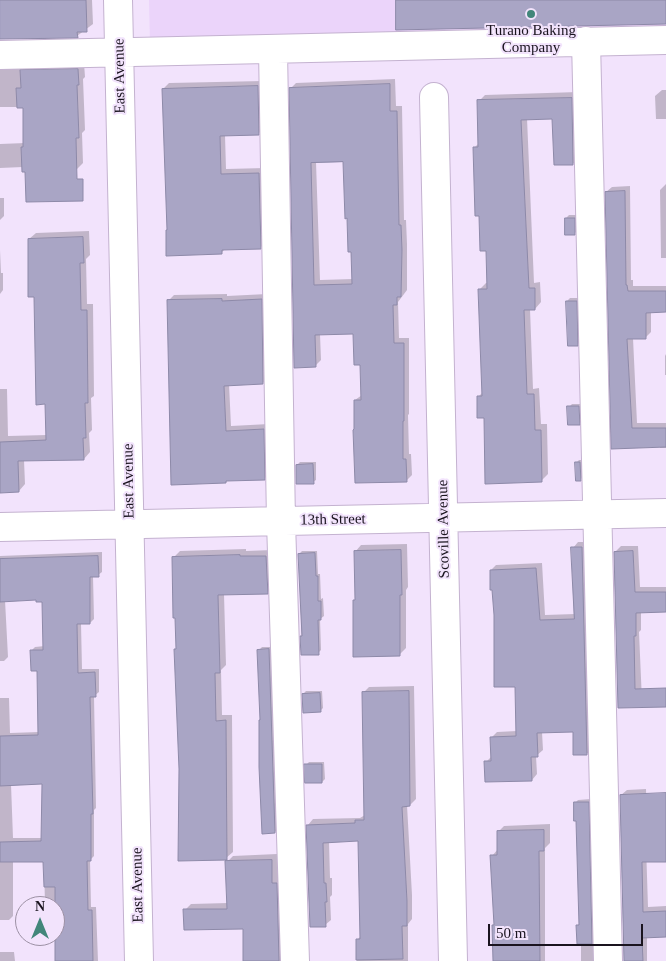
<!DOCTYPE html>
<html>
<head>
<meta charset="utf-8">
<style>
  body { margin:0 }
  #map { position:relative; width:666px; height:961px; overflow:hidden; background:#f2e3fc; font-family:Georgia,serif }
  canvas { display:block }
  .north { position:absolute; left:15px; top:896px; width:50px; height:50px; box-sizing:border-box; background:#f2e3fc; border:1px solid #9c90a4; border-radius:50%; rotate:0deg; font-size:14px; font-weight:700; line-height:20px; text-align:center; color:#1a141f }
  .north::after { content:''; display:block; margin:auto; width:18px; height:22px; background:#42867a; clip-path:polygon(50% 0,100% 100%,50% 72%,0 100%) }
  .scale { position:absolute; left:488px; top:924px; width:155px; height:22px; box-sizing:border-box; border:2px solid #1a141f; border-top:0; padding-left:6px; font-size:15px; line-height:18px; white-space:nowrap; color:#1a141f; -webkit-text-stroke:4px #f2e3fc; paint-order:stroke }
</style>
</head>
<body>
<div id="map">
<canvas width="666" height="961"></canvas>
<div class="north">N</div>
<div class="scale">50 m</div>
</div>
<script>
const c = document.querySelector('canvas').getContext('2d');
c.lineJoin = 'round';
function fill(path, color) {
  c.fillStyle = color;
  c.fill(path, 'evenodd');
}
function stroke(path, color, width, dash) {
  c.strokeStyle = color;
  c.lineWidth = width;
  c.lineCap = dash ? 'butt' : 'round';
  c.setLineDash(dash || []);
  c.stroke(path);
}
function drawText(font, color, halo, rows, align = 'center') {
  c.font = font + ' Georgia,serif';
  c.lineWidth = 4;
  c.setLineDash([]);
  c.textBaseline = 'middle';
  c.strokeStyle = halo;
  c.fillStyle = color;
  for (const [text, x, y, turn = 0] of rows) {
    c.save();
    c.translate(x, y);
    c.rotate((+turn || 0) * Math.PI / 180);
    c.textAlign = isNaN(turn) ? turn : align;
    if (halo) c.strokeText(text, 0, 0);
    c.fillText(text, 0, 0);
    c.restore();
  }
}
fill(new Path2D(`
  M149,0H666V33L150,44Z`), '#ebd4fa');
fill(new Path2D(`
  M0,0H92L93,24L77,36L0,38Z
  M0,63H84L85,77L83,79L85,130L82,133L83,163L76,170L23,167L0,168V144L25,143L24,107H0Z
  M395,79L396,106H402L404,220H406L407,244V290L398,302L399,338H409V414L408,415L409,454H411L412,475L406,481L355,400L362,395L361,364L354,333L320,334L321,360L315,366L291,88L296,83ZM344,161L353,279L320,280L316,162Z
  M263,81L264,128L258,134L225,135L226,169L265,168L266,242L260,248H226L221,253L168,229L163,89L169,83Z
  M662,90H666V119H656L655,96Z
  M578,92L579,157L573,164L554,118H527L534,283L540,282L541,302L535,309H530L533,389L539,388L541,424H547L548,474L541,481L485,417L478,397L483,392L479,290L486,283H488L487,250L474,148L479,143V101L485,95Z
  M666,184V258H661L660,190Z
  M630,186L631,280H633V286H666V311H651V332L645,338H633L637,423H666V448H660V446L613,448L606,192L612,187Z
  M0,198H4V216L0,220Z
  M569,215H577V231L574,234L566,218Z
  M89,231L90,255L86,259L87,304H93L94,396L91,398L92,430L89,433L90,452L84,459L24,460L25,484L19,491H0V389H7L8,436L47,435V403L29,239L36,233Z
  M0,250L1,273H3V290L0,294Z
  M227,294V296L267,294L268,377L263,383L229,384L231,426L269,424L270,473L264,479L228,480L226,482L168,301L174,295Z
  M570,298H579L580,342L577,345L567,301Z
  M666,354V375H665V356Z
  M572,404H582V421L579,424L569,407Z
  M579,460H583V477L580,480L576,463Z
  M300,462H316V480L313,482L297,465Z
  M578,542H588L592,748L587,754L574,731L542,732L543,750L536,756L537,774L532,780L486,762L492,756L491,738L497,732L517,731L516,685L495,615L491,570L496,565L542,563L545,615L575,614L573,548Z
  M407,544L408,587L406,590V648L400,654L356,599L355,552L361,545Z
  M621,546H638L640,587H666V611H641V630L639,632L642,701L637,706L615,552Z
  M246,549V551L272,550L274,586L267,593L224,594L226,665L221,670L222,715H232L233,852L226,858L180,769L177,648L173,558L180,551Z
  M302,551H317L318,574H320L321,599L323,598L324,616L320,619L321,650L318,653L302,654L299,554Z
  M102,552V572L98,575L93,576L94,619L90,623H81L82,669H99V692L94,696L96,808L94,810V856L90,860L91,907H96L98,961H57L55,906H45L44,860L13,861V916L9,920H0V698H9L10,733L39,732L38,670L31,651L35,647L45,646L43,601L38,599L5,600L8,657L4,661H0V556ZM43,783L42,838H13L11,784Z
  M262,647H272L278,829L275,832L262,719L259,650Z
  M414,686L416,799L410,805H407L412,895V919L408,924V961H357V940L361,936L359,840L329,841L330,878H332V895L330,897L331,920L325,925L308,825L313,819L360,818L365,815L363,693L369,687Z
  M306,691H322L323,708L320,711L303,694Z
  M309,762H324L325,779L322,782L306,765Z
  M646,789L647,815L666,814V844L646,845L648,907L666,906V936H647V961H625L621,795L627,790Z
  M591,799L596,961H581V943L577,926L580,923L577,820L575,803L578,800Z
  M550,824V843L545,848V961H493V925L495,923L492,856L498,849V832L504,826Z
  M277,854L278,877H282L287,961H244L245,928L185,910L191,904L228,903L227,862L233,856Z
  M0,952H14L15,961H0Z`), '#0003');
const building = new Path2D(`
  M0,0H86L87,32H77L78,38L0,39Z
  M396,0H666V24L396,30Z
  M78,69L79,85H77L79,138H76L77,179H83V201L26,202L25,172H22L21,147H23V108H17L16,88H21L20,70Z
  M390,84V111H397L399,225H401L402,250L401,297H397V305H393L394,343H404V421H403V459H406L407,482L355,483L353,430L354,429V400H361L360,365H354L353,334L315,335L316,367L294,368L289,88ZM343,162L345,219L347,218L348,252H351L352,284L314,285L311,163Z
  M258,86L259,135L220,136L221,174L259,173L261,249L222,250V254L166,256V230H167L162,89Z
  M572,98L573,165H554L552,119L521,120L529,288H535V310H524L527,394H534L535,430H541L542,482L485,484L484,418H477V396H482L478,289H487L486,251H480L479,216H475L473,147H478L477,100Z
  M625,191L626,285H627L628,291H666V312L646,313V339H627L632,428H666V447L611,449L605,192Z
  M565,218H575V235H565Z
  M83,237L84,263H80L81,310H87L88,403H85L86,438H83L84,460L18,461L19,492L0,493V442L46,440L45,404L36,405L34,297H28V239Z
  M222,299V301L262,299L263,384L224,386L226,431L264,429L265,480L226,481V483L171,485L167,300Z
  M566,301H577L578,346H568Z
  M567,406H579L580,425H568Z
  M575,462H580L581,481H576Z
  M313,464L314,484H296V465Z
  M571,547H582L587,755H573V732L537,733L538,757H531L532,781L485,782L484,761H491L490,737L516,736L515,687H494V615L492,590H490V570L536,568L540,620L574,619Z
  M401,550L402,595H400V656L353,657V600H355L354,551Z
  M633,551L635,592H666V612L636,613V636H634L635,689L666,688V707L618,708L614,552Z
  M315,553L316,576H318V601H321V620H318L319,655H301L300,636H302L298,554Z
  M240,555V556H266L268,594L218,595L220,673H215L216,721L226,720L227,860L178,861L179,769L174,649H176L175,618H173L172,557Z
  M98,556L99,577H90V624H77L78,673L95,672L96,697H90L93,814H91V861H87L88,910H92L93,961H55V887H44L43,862H0V842L41,841L42,784L0,786V736L38,735L37,671H31L30,650H43L42,602H36V600L0,602V559Z
  M269,649L275,833L262,834L259,767V720H260L257,650Z
  M409,691L410,806L402,807L407,901V926H402L403,959L356,960V939H360L358,841L323,843L324,883H326L327,902H325L326,927H310L306,825L355,823V820H364L362,692Z
  M320,693L321,712L303,713L302,694Z
  M304,764H322V783H305Z
  M666,793V862H642L643,912L666,911V937L642,938L643,961H624L620,795Z
  M574,802H589L592,944H577L576,925H579L576,821H574Z
  M544,830V851H539L540,961H493L492,925H494L490,855H497V831Z
  M272,860V883H277L279,961H243V929L184,930L183,909H227L225,861Z`);
fill(building, '#a9a5c5');
stroke(building, '#8d89a8', 1);
const minor = new Path2D(`
  M118,0L139,961
  M586,41L608,961
  M273,49L281,522L295,961
  M0,55L666,40
  M434,97L453,961
  M0,527L666,513`);
stroke(minor, '#c4b2d0', 30);
stroke(minor, '#fff', 28);
for (const [x, y, r, color] of [
  [531,14,5,"#42867a"]
]) {
  const dot = new Path2D();
  dot.arc(x, y, r, 0, 2 * Math.PI);
  c.fillStyle = color;
  c.fill(dot);
  stroke(dot, '#f2e3fc', 2);
}
drawText('15px', '#1a141f', '#f2e3fc', [
  ["Turano Baking",531,31],
  ["Company",531,48]
]);
drawText('15px', '#1a141f', '#f2e3fc', [
  ["East Avenue",120,76,-91],
  ["East Avenue",129,481,-91],
  ["13th Street",333,520,-1],
  ["Scoville Avenue",444,529,-91],
  ["East Avenue",138,885,-91]
]);
</script>
</body>
</html>
